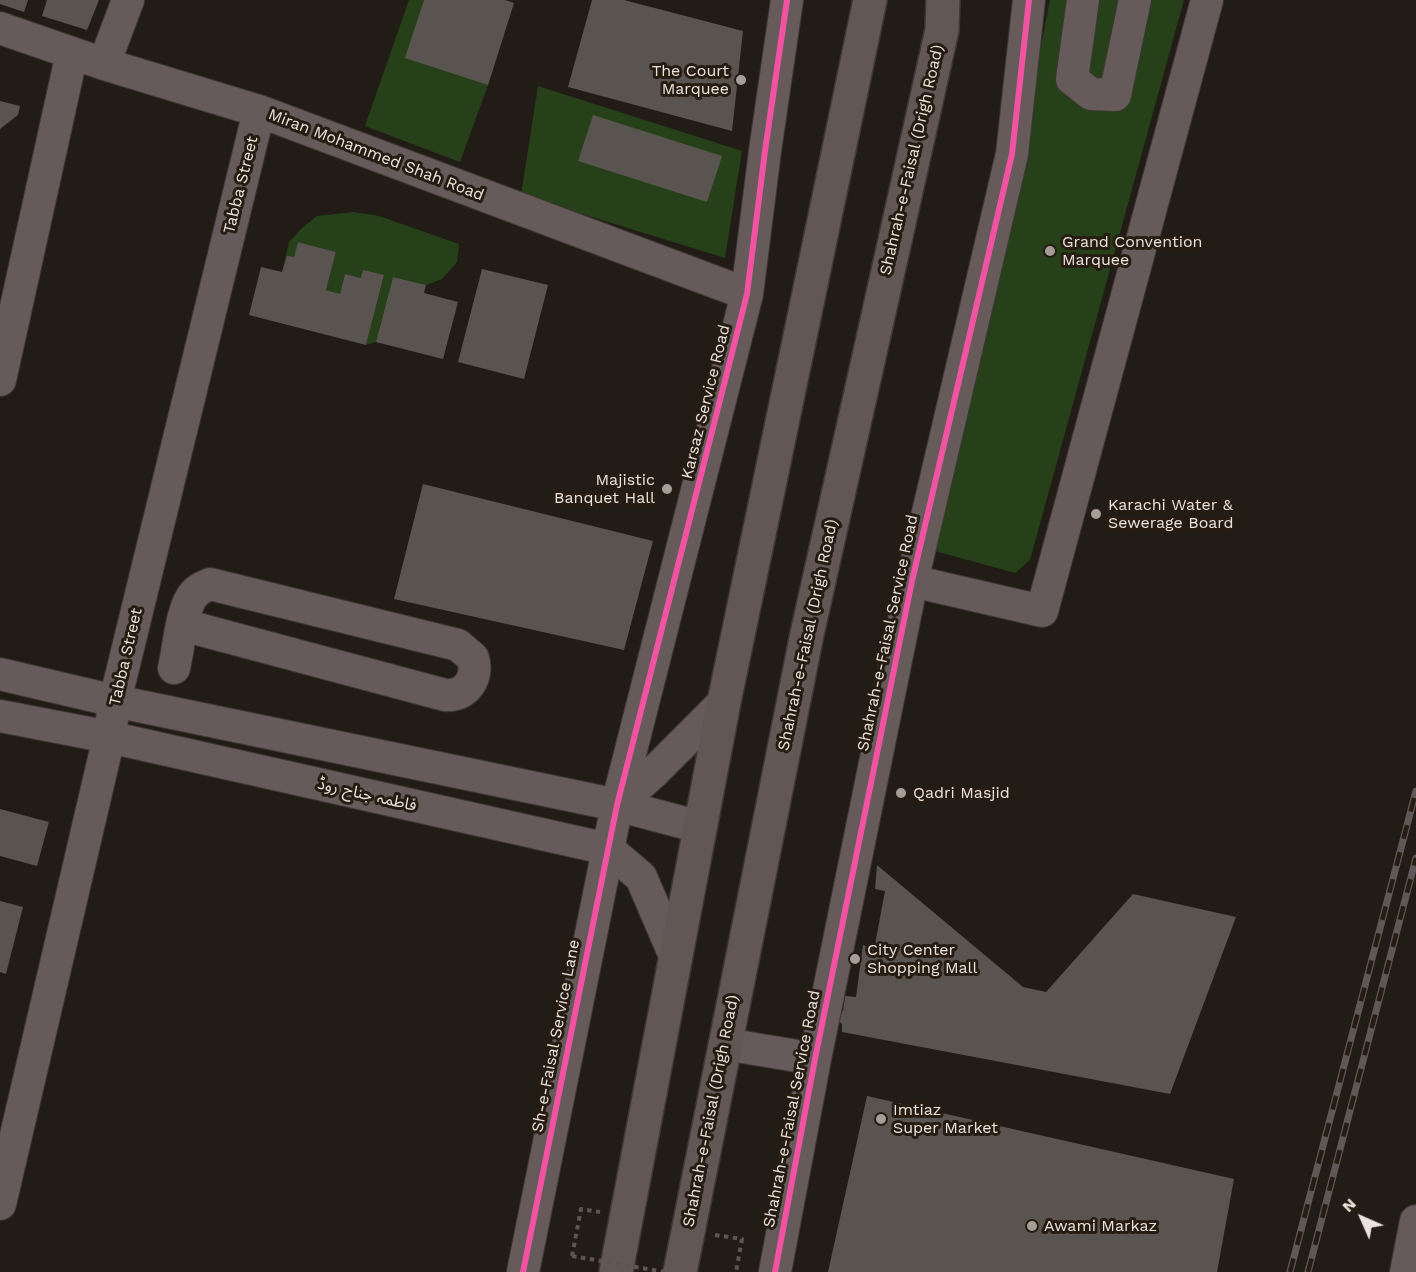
<!DOCTYPE html>
<html>
<head>
<meta charset="utf-8">
<style>
  body { margin:0 }
  #map { position:relative; width:1416px; height:1272px; overflow:hidden; background:#221c17; font-family:"Work Sans",sans-serif }
  canvas { display:block }
  .north { position:absolute; left:1332px; top:1188px; width:60px; height:60px; -webkit-text-stroke:4px #271c12; paint-order:stroke; rotate:315deg; font-size:16px; font-weight:700; line-height:24px; text-align:center; color:#ebe3dc }
  .north::after { content:''; display:block; margin:auto; width:21px; height:27px; background:#ebe3dc; clip-path:polygon(50% 0,100% 100%,50% 72%,0 100%) }
</style>
</head>
<body>
<div id="map">
<canvas width="1416" height="1272"></canvas>
<div class="north">N</div>
</div>
<script>
const c = document.querySelector('canvas').getContext('2d');
c.lineJoin = 'round';
function fill(path, color) {
  c.fillStyle = color;
  c.fill(path, 'evenodd');
}
function stroke(path, color, width, dash) {
  c.strokeStyle = color;
  c.lineWidth = width;
  c.lineCap = dash ? 'butt' : 'round';
  c.setLineDash(dash || []);
  c.stroke(path);
}
function drawText(font, color, halo, rows, align = 'center') {
  c.font = font + ' "Work Sans","Noto Sans Arabic",sans-serif';
  c.lineWidth = 6;
  c.setLineDash([]);
  c.textBaseline = 'middle';
  c.strokeStyle = halo;
  c.fillStyle = color;
  for (const [text, x, y, turn = 0] of rows) {
    c.save();
    c.translate(x, y);
    c.rotate((+turn || 0) * Math.PI / 180);
    c.textAlign = isNaN(turn) ? turn : align;
    if (halo) c.strokeText(text, 0, 0);
    c.fillText(text, 0, 0);
    c.restore();
  }
}
fill(new Path2D(`
  M409,0H505L514,3L488,85L460,162L365,126Z
  M1050,0H1184L1030,560L1015,573L935,551L996,274Z
  M538,86L742,151L725,258L521,195Z
  M353,212L379,216L459,244L457,262L442,279L426,285L393,277L376,342L366,345L384,275L361,278L345,274L340,294L326,290L336,252L298,242L294,257L282,272L289,242L302,228L317,216Z`), '#264119');
fill(new Path2D(`
  M0,0H28L24,12L0,4Z
  M47,0H99L87,30L42,16Z
  M424,0H505L514,3L488,85L405,58Z
  M592,0H624L743,31L732,131L568,87Z
  M0,101L20,106L18,115L0,129Z
  M593,115L722,156L707,202L578,161Z
  M298,242L336,252L326,290L340,294L345,274L361,278L363,270L384,275L366,345L249,315L261,267L282,272L287,256L294,257Z
  M482,269L548,285L524,379L458,362Z
  M393,277L426,285L424,293L458,302L443,359L376,342Z
  M423,484L653,541L624,650L394,599Z
  M0,809L49,822L37,866L0,856Z
  M877,865L1023,987L1046,992L1133,894L1236,917L1170,1094L842,1032V1024L837,1020V1012L843,1011L845,996L856,997L863,945L874,950L885,891L875,889Z
  M0,901L23,907L6,974L0,972Z
  M867,1096L1234,1179L1217,1272H828Z`), '#5a5450');
const minor = new Path2D(`
  M1083,0L1072,79L1091,94L1115,95L1135,0
  M0,28L104,64L259,111L747,294
  M104,64L128,0
  M0,380L72,53
  M912,581L1042,611L1207,0
  M174,668C179,648 181,609 194,594C199,588 204,587 210,584L458,645L473,658C479,678 466,697 445,695L183,625
  M0,674L115,701L617,805L700,827
  M0,716L109,737L608,849L641,877L675,956
  M617,805L656,770L724,702
  M725,1044L815,1059
  M0,1204L109,737L115,701L259,111
  M523,1272L617,805L747,294L765,151L787,0
  M775,1272L815,1059L912,581L1012,154L1029,0
  M1406,1272L1416,1221`);
const highway = new Path2D(`
  M616,1272L724,702L870,0
  M680,1272L807,634L942,30L943,0`);
stroke(minor, '#3d3833', 34);
stroke(highway, '#3d3833', 36);
stroke(new Path2D(`
  M715,1235L742,1239L736,1272
  M572,1256L581,1209L600,1212`), '#5e5553', 4, [4.5, 4.5]);
stroke(minor, '#665a5a', 32);
stroke(highway, '#635755', 33);
const rail = new Path2D(`
  M1290,1272L1416,791
  M1308,1272L1416,858`);
stroke(rail, '#605856', 7);
stroke(rail, '#271c12', 4.5, [14]);
stroke(new Path2D(`
  M572,1256L665,1272`), '#5e5553', 4, [4.5, 4.5]);
stroke(new Path2D(`
  M523,1272L617,805L747,294L765,151L787,0
  M775,1272L815,1059L912,581L1012,154L1029,0`), '#f153a3', 6);
for (const [x, y, r, color] of [
  [741,80,6,"#a59d97"],
  [1050,251,6,"#a59d97"],
  [667,489,6,"#a59d97"],
  [1096,514,6,"#a59d97"],
  [901,793,6,"#a59d97"],
  [855,959,6,"#a59d97"],
  [881,1119,6,"#a59d97"],
  [1032,1226,6,"#a59d97"]
]) {
  const dot = new Path2D();
  dot.arc(x, y, r, 0, 2 * Math.PI);
  c.fillStyle = color;
  c.fill(dot);
  stroke(dot, '#271c12', 2);
}
drawText('16px', '#ebe3dc', '#271c12', [
  ["The Court",729,71,"right"],
  ["Marquee",729,89,"right"],
  ["Grand Convention",1062,242],
  ["Marquee",1062,260],
  ["Majistic",655,480,"right"],
  ["Banquet Hall",655,498,"right"],
  ["Karachi Water &",1108,505],
  ["Sewerage Board",1108,523],
  ["Qadri Masjid",913,793],
  ["City Center",867,950],
  ["Shopping Mall",867,968],
  ["Imtiaz",893,1110],
  ["Super Market",893,1128],
  ["Awami Markaz",1044,1226]
], 'left');
drawText('16px', '#ebe3dc', '#271c12', [
  ["Miran Mohammed Shah Road",376,155,21],
  ["Shahrah-e-Faisal (Drigh Road)",912,160,-77],
  ["Tabba Street",241,185,-76],
  ["Karsaz Service Road",706,402,-76],
  ["Shahrah-e-Faisal Service Road",888,633,-78],
  ["Shahrah-e-Faisal (Drigh Road)",808,635,-78],
  ["Tabba Street",126,657,-77],
  ["فاطمہ جناح روڈ",367,795,13],
  ["Sh-e-Faisal Service Lane",556,1036,-79],
  ["Shahrah-e-Faisal Service Road",792,1109,-79],
  ["Shahrah-e-Faisal (Drigh Road)",711,1111,-79]
]);
</script>
</body>
</html>
